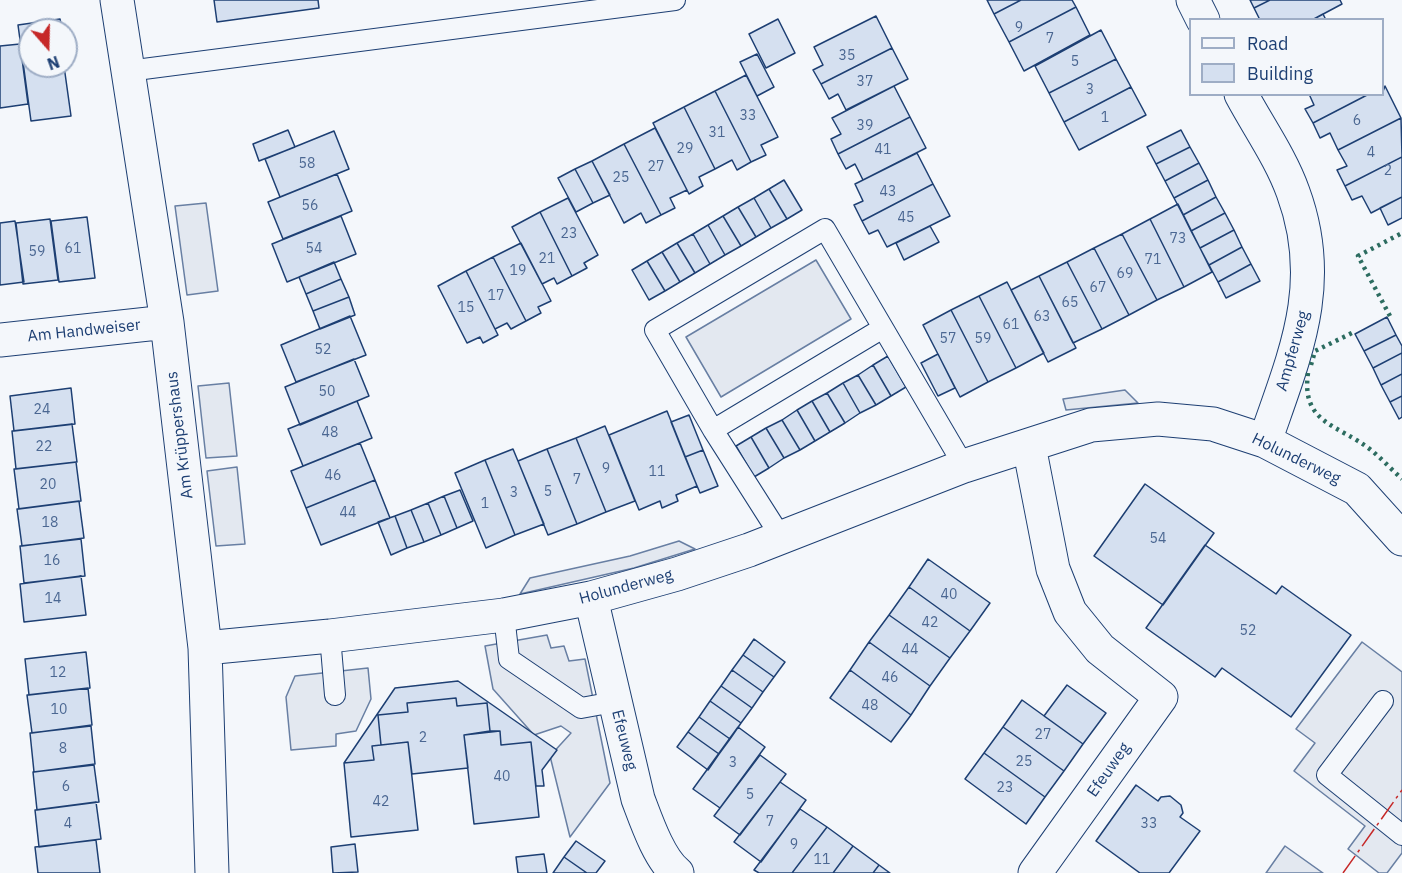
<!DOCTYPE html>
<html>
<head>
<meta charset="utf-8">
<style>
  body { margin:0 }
  #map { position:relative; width:1402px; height:873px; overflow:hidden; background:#f4f7fb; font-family:"IBM Plex Sans",sans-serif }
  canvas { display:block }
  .legend { position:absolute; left:1189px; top:18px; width:195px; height:78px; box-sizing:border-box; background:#f4f7fb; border:2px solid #9eadc5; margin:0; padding:8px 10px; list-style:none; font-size:18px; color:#1d3f73 }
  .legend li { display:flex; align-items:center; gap:12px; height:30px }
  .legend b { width:30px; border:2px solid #9eadc5 }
  .north { position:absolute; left:18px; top:18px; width:60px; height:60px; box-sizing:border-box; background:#f4f7fb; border:2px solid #9eadc5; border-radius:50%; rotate:160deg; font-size:16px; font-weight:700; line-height:24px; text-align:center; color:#1d3f73 }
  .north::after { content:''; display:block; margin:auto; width:21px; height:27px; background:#c62828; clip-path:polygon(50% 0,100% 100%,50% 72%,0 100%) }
</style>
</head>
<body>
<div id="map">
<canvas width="1402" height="873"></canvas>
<ul class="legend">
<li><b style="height:8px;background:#f4f7fb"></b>Road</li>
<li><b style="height:16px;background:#d5e0f0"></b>Building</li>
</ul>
<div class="north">N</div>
</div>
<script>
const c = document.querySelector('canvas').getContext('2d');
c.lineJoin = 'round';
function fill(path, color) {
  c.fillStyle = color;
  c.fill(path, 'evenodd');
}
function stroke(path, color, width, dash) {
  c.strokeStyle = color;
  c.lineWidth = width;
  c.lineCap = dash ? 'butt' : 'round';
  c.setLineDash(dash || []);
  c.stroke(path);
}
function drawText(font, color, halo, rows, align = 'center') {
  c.font = font + ' "IBM Plex Sans",sans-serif';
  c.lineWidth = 4.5;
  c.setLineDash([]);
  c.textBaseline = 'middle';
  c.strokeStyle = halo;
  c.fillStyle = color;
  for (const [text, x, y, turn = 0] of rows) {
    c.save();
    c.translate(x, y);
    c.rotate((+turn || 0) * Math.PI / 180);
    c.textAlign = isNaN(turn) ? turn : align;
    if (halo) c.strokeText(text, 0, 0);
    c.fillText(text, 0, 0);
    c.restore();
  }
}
const parking = new Path2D(`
  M206,203L218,291L187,295L175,206Z
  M816,260L851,319L721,397L686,337Z
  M229,383L237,456L206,458L198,386Z
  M1125,390L1138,403L1066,410L1063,399Z
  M237,467L245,544L216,546L207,471Z
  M679,541L695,549L634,568L520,594L530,578L630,556Z
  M547,635L551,648L564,646L569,661L585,659L610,783L570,837L550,756L571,733L561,726L534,735L493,689L485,646Z
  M1362,642L1402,672V853L1387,873H1379L1348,849L1365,826L1294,771L1315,743L1296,729Z
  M368,668L371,699L356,731L336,734V746L291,750L286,697L295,676Z
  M1285,846L1323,873H1266Z`);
fill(parking, '#e3e8f0');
stroke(parking, '#687fa3', 1.5);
const building = new Path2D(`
  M214,0H318L319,8L217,22Z
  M987,0H1021L994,14Z
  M1021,0H1072L1076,7L1009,42L994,14Z
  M1250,0H1270L1254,8Z
  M1270,0H1340L1342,4L1312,20H1260L1254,8Z
  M1076,7L1090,35L1024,71L1009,42Z
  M1323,14L1326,20H1312Z
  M876,16L892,48L821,84L813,70L823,65L814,47Z
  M60,19L62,30H30V66H64L71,116L31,121L18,25Z
  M778,19L795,53L766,68L749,34Z
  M1101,30L1116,59L1049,93L1035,66Z
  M20,44L28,104L0,108V46Z
  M892,48L908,79L846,110L838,94L829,99L821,84Z
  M757,54L774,87L757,96L740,62Z
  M1116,59L1131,87L1064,122L1049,93Z
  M746,75L778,137L761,145L766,155L751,162L715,91Z
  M894,86L910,117L838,154L831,139L841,134L832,118Z
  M1385,86L1401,118L1338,150L1330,133L1320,138L1313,123L1369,94H1382Z
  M1131,87L1146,115L1079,150L1064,122Z
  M715,91L751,162L737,170L732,160L715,169L684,107Z
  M1309,94H1369L1313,123L1305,109L1314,105Z
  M684,107L715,169L699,177L703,186L689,194L653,123Z
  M910,117L926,148L863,180L855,164L846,169L838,154Z
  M1401,118L1402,157L1345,186L1337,170L1347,166L1338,150Z
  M655,128L687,190L670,198L675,208L661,215L624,144Z
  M288,130L295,147L259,161L253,144Z
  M1181,130L1190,147L1156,164L1147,147Z
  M334,131L349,169L280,197L265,159Z
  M624,144L661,215L646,223L641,213L624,223L592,161Z
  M1190,147L1199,163L1165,181L1156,164Z
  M917,153L933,184L862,221L854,205L863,201L855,184Z
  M1402,157V197L1371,213L1362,196L1352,200L1345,186Z
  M592,161L610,195L593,203L575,169Z
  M1199,163L1208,180L1174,198L1165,181Z
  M575,169L593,203L576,212L558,178Z
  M337,174L352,211L283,239L268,202Z
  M784,180L802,210L787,219L769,189Z
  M1208,180L1216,197L1183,215L1174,198Z
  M933,184L950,216L887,247L878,230L869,234L862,221Z
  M769,189L787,219L771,228L754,198Z
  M1216,197L1225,213L1191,231L1183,215Z
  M1402,197V218L1388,225L1380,208Z
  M568,198L598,255L584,263L587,268L572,276L540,212Z
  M754,198L771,228L756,237L738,207Z
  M1178,204L1212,272L1184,287L1150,219Z
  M738,207L756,237L741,246L723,216Z
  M540,212L572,276L557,284L554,278L542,284L512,227Z
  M1225,213L1234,230L1200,248L1191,231Z
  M341,216L356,254L287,282L272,244Z
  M723,216L741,246L725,255L708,225Z
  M87,217L95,278L59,282L51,221Z
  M50,219L58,280L23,284L16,223Z
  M1150,219L1184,287L1157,300L1122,234Z
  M15,221L24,282L0,285V223Z
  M708,225L725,255L710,264L693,234Z
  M930,226L939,242L904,260L896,243Z
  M1234,230L1242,247L1209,265L1200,248Z
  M693,234L710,264L695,273L677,243Z
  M1122,234L1157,300L1129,315L1094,248Z
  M521,243L551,301L538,307L541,313L526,321L493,257Z
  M677,243L695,273L680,282L662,252Z
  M1242,247L1251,264L1218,282L1209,265Z
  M1094,248L1129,315L1102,329L1067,262Z
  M662,252L680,282L665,291L647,261Z
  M493,257L526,321L511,329L507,323L495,329L466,271Z
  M647,261L665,291L649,300L632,270Z
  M334,262L341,279L306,294L299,277Z
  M1067,262L1102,329L1073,343L1039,276Z
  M1251,264L1260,281L1226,298L1218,282Z
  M466,271L498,335L483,343L480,337L467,343L438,286Z
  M1039,276L1076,348L1048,362L1011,290Z
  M341,279L349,297L313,311L306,294Z
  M1007,282L1044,353L1016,368L979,296Z
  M979,296L1016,368L988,382L951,310Z
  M349,297L355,315L320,329L313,311Z
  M951,310L988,382L960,397L923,325Z
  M350,316L366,355L296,382L281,345Z
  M1387,317L1396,335L1364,351L1355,334Z
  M1396,335L1402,346V353L1373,368L1364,351Z
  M1402,353V374L1381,385L1373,368Z
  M938,354L955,388L938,396L921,363Z
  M888,356L906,387L891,396L873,365Z
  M354,359L369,396L300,425L285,387Z
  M873,365L891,396L876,405L858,375Z
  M1402,374V396L1390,402L1381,385Z
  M858,375L876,405L860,413L843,383Z
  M843,383L860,413L845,423L827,393Z
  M71,388L75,424L14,431L10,396Z
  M827,393L845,423L830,432L812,401Z
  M1402,396V417L1399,419L1390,402Z
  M357,401L372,438L303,466L288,429Z
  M812,401L830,432L815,441L797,410Z
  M797,410L815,441L800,450L782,420Z
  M667,411L697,486L676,495L678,501L662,508L660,501L639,510L609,435Z
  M689,415L703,450L685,457L671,422Z
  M782,420L800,450L784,458L766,428Z
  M72,424L77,462L16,469L12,431Z
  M605,426L635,501L606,512L576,438Z
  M766,428L784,458L769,468L751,437Z
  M751,437L769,468L754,477L736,446Z
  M576,438L606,512L577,524L547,449Z
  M360,443L375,480L306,508L291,471Z
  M513,449L544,524L515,535L485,460Z
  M547,449L577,524L548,535L518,461Z
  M703,450L718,486L700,493L685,457Z
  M485,460L515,535L486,548L455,473Z
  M76,462L81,501L19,509L14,469Z
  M375,480L390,518L321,545L306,508Z
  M1145,484L1214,533L1163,605L1094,556Z
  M460,490L473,521L457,528L444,496Z
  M444,496L457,528L441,535L428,503Z
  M79,501L84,538L22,546L17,509Z
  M428,503L441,535L424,542L411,510Z
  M411,510L424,542L407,548L395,516Z
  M395,516L407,548L391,555L378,522Z
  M81,539L85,576L24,583L20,546Z
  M1205,545L1276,594L1282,586L1351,635L1291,717L1222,668L1215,677L1146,628Z
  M928,559L990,603L970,631L909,587Z
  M81,576L86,615L24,622L20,584Z
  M909,587L970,631L950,658L889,615Z
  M889,615L950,658L930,686L869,642Z
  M754,639L785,662L774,677L743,655Z
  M869,642L930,686L911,715L850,670Z
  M86,652L90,688L29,695L25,659Z
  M743,655L774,677L763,692L732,670Z
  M732,670L763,692L752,708L721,686Z
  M850,670L911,715L891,742L830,698Z
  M458,681L557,750L542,770L544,786H536L531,742L501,745L500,731H490L487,703L457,706L456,698L407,703L408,712L378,715L381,745L372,746L374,760L344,763L395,688Z
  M1067,685L1106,713L1083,744L1044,716Z
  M721,686L752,708L741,723L710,701Z
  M88,688L92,725L32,733L27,695Z
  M456,698L457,706L487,703L490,731L464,735L468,768L412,774L408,742L381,745L378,715L408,712L407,703Z
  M1022,700L1083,744L1064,771L1003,727Z
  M710,701L741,723L730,739L699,717Z
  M699,717L730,739L719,754L688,732Z
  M91,726L95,764L34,772L30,733Z
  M738,727L765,747L720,808L693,789Z
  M1003,727L1064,771L1045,797L984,753Z
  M500,731L501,745L531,742L539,817L474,824L464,735Z
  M688,732L719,754L708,770L677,747Z
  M408,742L418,830L351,837L344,763L374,760L372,746Z
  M984,753L1045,797L1026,824L965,779Z
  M760,755L786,774L740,835L714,816Z
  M94,765L99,802L37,810L33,772Z
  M780,782L806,800L761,862L734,842Z
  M1136,785L1158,801L1161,797L1170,796L1181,805L1183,813L1180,817L1200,831L1169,873H1140L1096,841Z
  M96,802L101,839L39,847L35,810Z
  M800,809L827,827L792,873H759L754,870Z
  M827,827L853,846L833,873H792Z
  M96,840L100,873H38L35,847Z
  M576,841L605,861L596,873H587L564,857Z
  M355,844L358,872L333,873L331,847Z
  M853,846L879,865L873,873H833Z
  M544,854L547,873H518L516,857Z
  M564,857L587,873H553Z
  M879,865L890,873H873Z`);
fill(building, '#d5e0f0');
stroke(building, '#1d3f73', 1.5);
const service = new Path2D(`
  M128,71L675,0
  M713,430L883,328
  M781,537L713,430L655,330L825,229L964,466
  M504,615L509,659L581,708L614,702
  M330,636L335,695
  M1383,701L1327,775L1402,835`);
const minor = new Path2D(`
  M117,0L167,322L205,648L212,873
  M1193,0L1203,20
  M1241,94C1258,126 1281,158 1293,192C1327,284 1295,354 1265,441
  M0,340L167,322
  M1029,446L1053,569L1070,612L1100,649L1161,697L1035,873
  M591,598L638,799C646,820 659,859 677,873
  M205,648L330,636L504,615L591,598L677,574L749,550L964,466L1091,425L1158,419L1213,424L1265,441L1357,489L1402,539`);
stroke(service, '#1d3f73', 22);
stroke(minor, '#1d3f73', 35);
stroke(service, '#f4f7fb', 20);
stroke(minor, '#f4f7fb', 33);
stroke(new Path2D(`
  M1390,316L1358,256L1402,233
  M1311,365L1315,351L1354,332
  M1308,373C1301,424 1338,424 1371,450C1382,459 1392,470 1402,479`), '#2c6c60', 4.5, [3, 4.5]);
stroke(new Path2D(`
  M1343,873L1402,790`), '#c62828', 1.5, [21, 4.5, 3, 4.5]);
drawText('14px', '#4b6792', null, [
  ["9",1019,28],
  ["7",1050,39],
  ["35",847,56],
  ["5",1075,62],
  ["37",865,82],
  ["3",1090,90],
  ["33",748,116],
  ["1",1105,118],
  ["6",1357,121],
  ["39",865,126],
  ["31",717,133],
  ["29",685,149],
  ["41",883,150],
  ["4",1371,153],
  ["58",307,164],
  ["27",656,167],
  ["2",1388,171],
  ["25",621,178],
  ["43",888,192],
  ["56",310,206],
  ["45",906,218],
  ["23",569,234],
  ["73",1178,239],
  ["61",73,249],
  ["54",314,249],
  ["59",37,252],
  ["21",547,259],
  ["71",1153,260],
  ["19",518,271],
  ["69",1125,274],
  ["67",1098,288],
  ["17",496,296],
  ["65",1070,303],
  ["15",466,308],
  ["63",1042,317],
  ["61",1011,325],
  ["57",948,339],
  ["59",983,339],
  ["52",323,350],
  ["50",327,392],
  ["24",42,410],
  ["48",330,433],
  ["22",44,447],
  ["9",606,469],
  ["11",657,472],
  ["46",333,476],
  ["7",577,480],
  ["20",48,485],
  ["5",548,492],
  ["3",514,493],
  ["1",485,504],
  ["44",348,513],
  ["18",50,523],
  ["54",1158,539],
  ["16",52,561],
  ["40",949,595],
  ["14",53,599],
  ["42",930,623],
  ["52",1248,631],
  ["44",910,650],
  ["12",58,673],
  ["46",890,678],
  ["48",870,706],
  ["10",59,710],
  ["27",1043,735],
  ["2",423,738],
  ["8",63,749],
  ["25",1024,762],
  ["3",733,763],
  ["40",502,777],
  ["6",66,787],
  ["23",1005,788],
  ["5",750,795],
  ["42",381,802],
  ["7",770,822],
  ["4",68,824],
  ["33",1149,824],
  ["9",794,845],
  ["11",822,860]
]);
drawText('16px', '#1d3f73', '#f4f7fb', [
  ["Am Handweiser",84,331,-6],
  ["Ampferweg",1293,351,-74],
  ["Am Krüppershaus",180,435,-97],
  ["Holunderweg",1296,459,26],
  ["Holunderweg",626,587,-15],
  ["Efeuweg",624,740,76],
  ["Efeuweg",1109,770,-55]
]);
</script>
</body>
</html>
